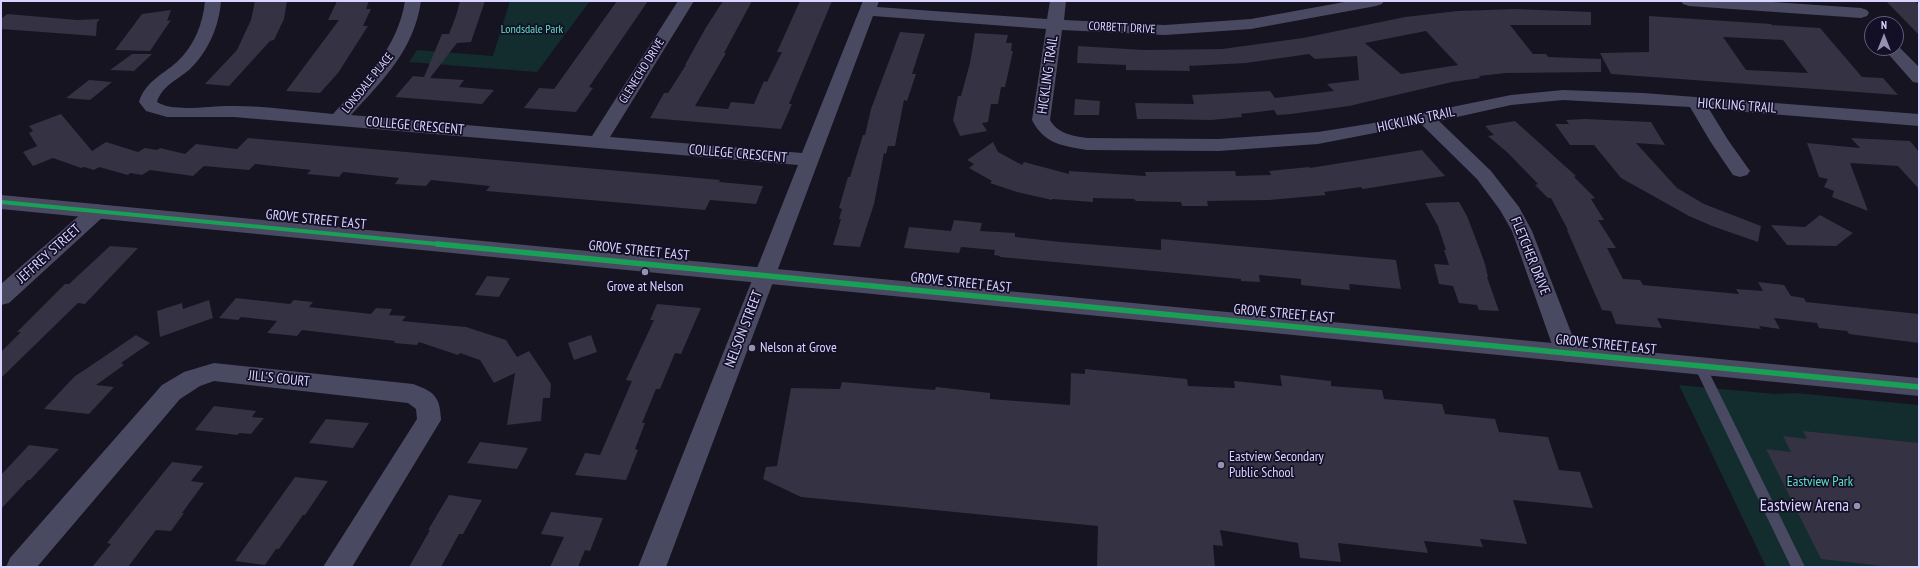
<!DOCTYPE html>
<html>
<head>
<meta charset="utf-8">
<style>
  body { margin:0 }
  #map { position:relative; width:1920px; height:568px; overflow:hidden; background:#161421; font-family:"PT Sans Narrow",sans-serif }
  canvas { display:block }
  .frame { position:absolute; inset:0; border:2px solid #d9d4ff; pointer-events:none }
  .north { position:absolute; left:1864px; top:16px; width:40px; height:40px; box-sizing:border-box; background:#130f26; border:1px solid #625e7d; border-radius:50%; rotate:0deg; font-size:11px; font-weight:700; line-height:16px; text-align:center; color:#d9d4ff }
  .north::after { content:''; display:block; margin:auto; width:14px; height:18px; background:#9591b1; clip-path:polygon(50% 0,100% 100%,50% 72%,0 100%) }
</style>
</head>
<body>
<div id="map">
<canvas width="1920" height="568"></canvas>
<div class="frame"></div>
<div class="north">N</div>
</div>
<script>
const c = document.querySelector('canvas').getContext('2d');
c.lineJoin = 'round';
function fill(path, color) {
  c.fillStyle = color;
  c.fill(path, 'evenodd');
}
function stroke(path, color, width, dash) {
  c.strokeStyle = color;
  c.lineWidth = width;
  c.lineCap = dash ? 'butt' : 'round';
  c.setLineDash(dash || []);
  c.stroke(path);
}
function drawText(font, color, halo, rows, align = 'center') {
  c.font = font + ' "PT Sans Narrow",sans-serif';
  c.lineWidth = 3.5;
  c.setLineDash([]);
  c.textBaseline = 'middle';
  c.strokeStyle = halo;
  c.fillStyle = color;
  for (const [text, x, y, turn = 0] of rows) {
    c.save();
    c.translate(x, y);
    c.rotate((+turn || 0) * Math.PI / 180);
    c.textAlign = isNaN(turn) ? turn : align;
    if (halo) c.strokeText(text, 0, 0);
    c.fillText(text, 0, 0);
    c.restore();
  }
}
fill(new Path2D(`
  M510,1H590L537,72L409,62L417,50L493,56Z
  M1679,385L1775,394L1795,393L1919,405V567H1766Z`), '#132c2d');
fill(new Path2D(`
  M255,1H287L284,19L274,40L270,41L229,86L205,84L237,50L251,20Z
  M337,1H369L366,9H371L363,26H368L338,73L320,93L286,91L339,20H328Z
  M460,1H485L471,42L457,43L430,78L464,80L459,87L494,90L482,104L395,97L413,76L424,77L442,34H449L456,16Z
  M617,1H648L589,87L593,88L576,112L524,108L539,88L554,89Z
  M723,1H752L724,53H726L695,106L728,109L731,102L754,104L764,81L767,82L782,52H777L800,1H832L789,104H792L781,129L650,118L664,93H668L686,65H685L705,29Z
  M1886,1H1915L1919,5V35Z
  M1515,9L1591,12V25H1510L1533,54H1546L1548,57L1601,59V72L1506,73L1479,76L1480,78L1452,82L1349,106L1291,114L1277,115L1274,110L1241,114L1242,117L1211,120L1163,119H1137L1135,103L1194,104L1192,95L1270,91L1275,98L1334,91L1327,84L1359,80L1357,56L1315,59L1309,54L1246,63L1189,66L1190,71L1126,70V65L1077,63L1078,46L1144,50L1222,49L1303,38L1405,17L1458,11ZM1426,31L1458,65L1401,74L1365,43Z
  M171,10L167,21L171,20L150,51L115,50L142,14Z
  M7,14L77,20L100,19L97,22L96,36L1,29V19Z
  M1649,16L1771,24L1777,32L1772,25L1820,28L1862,77L1883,78L1898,95L1611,74L1600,53L1649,52ZM1723,37L1783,40L1808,73L1746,70Z
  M900,32L925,34L912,74H916L907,101L904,100L895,146H888L886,154L884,153L874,204L860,247L833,245L841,219H839L842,209L839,208L848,177H850L863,135H865L871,109Z
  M975,33L1008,35L1006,43H1012L1011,51H1013L1005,87H1001L998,104H991L988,122L982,123L987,131L960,136L953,120L958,96H961L970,63Z
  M132,54H152L134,71L110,70Z
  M89,80L112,82L90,100L66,98Z
  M1075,99L1100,101L1099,115H1074Z
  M61,114L92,151L106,142L138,152L145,148L157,150L160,148L185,154L196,144L237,149L248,138L688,177L720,180L719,182L763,186L756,204L710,200L705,210L486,191L490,186L431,180L426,186L395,184L399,178L343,172L339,177L307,174L311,170L255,164L249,170L204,166L193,176L150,170L142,175L130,173L128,175L99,167L94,170L84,167L81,168L53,158L33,166L23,152L37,146L29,133L33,131L29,126Z
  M1585,119L1651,122L1665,145L1636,143L1677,188L1704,204L1761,226L1758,242L1712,226L1689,216L1621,178L1594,145H1570L1555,124H1569L1566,120Z
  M1515,121L1576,176L1574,177L1595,198L1591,199L1604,220H1598L1616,248H1607L1623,279L1640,280L1643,285L1739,294L1736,289L1763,291L1758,282L1784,285L1791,296L1804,298L1806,302L1919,314V343L1849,334L1847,331L1819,328L1817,323L1774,318L1780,329L1759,326L1761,329L1657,318L1662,328L1616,324L1611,311L1602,310L1567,230H1568L1551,198H1548L1535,185L1538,184L1508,153L1488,136L1494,135L1485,126Z
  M1851,138L1910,141L1919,152V189L1898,166L1850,163L1868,211L1832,197L1834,191L1824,187L1828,179L1819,177L1807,143L1860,148Z
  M993,142L998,152L1022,165L1024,162L1069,174V171L1146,176L1145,172L1235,171L1236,176L1271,175L1269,171L1309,167L1310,168L1422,150L1445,176L1363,189L1361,187L1324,192L1326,195L1269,200L1207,201L1208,206H1182L1181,202L1136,201L1134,199L1093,198V202L1052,199V200L1017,192L990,183L992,181L969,168L974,164L967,160Z
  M1459,202L1467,216L1480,250L1485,264L1488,277H1487L1499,311L1479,310L1477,305L1459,303L1453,286L1439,284L1434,264L1449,265L1444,250H1446L1438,226L1425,203Z
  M1820,215L1853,233L1836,246L1787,245L1771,225L1805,227Z
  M954,220L982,223L980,231L1015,233V237L1061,242L1161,250V239L1396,260L1401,289L1349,284L1350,290L1330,288L1301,285V279L1259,275L1260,282L1241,281V279L1000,257V256L994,255L995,250L961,247L959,253L904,248L909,227L951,231Z
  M110,246L138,248L85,304L78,303L1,378V352L21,332H17L65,284H69Z
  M487,276L510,278L499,297L475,295Z
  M236,298L290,304L294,300L313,302L309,307L371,314L376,308L392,309L389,315L406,316L402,321L466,327L506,340L517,357L529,351L551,384L550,398H543L541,421L507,425L515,373L494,383L480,360L460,353L458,355L419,342L417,345L394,343L395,341L302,330L297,336L267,333L277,321L241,317L238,320L219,318Z
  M209,300L213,318L160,337L157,311L182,303L183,309Z
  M657,304L701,308L681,354L675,353L660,389H656L642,423H645L635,449L638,450L626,480L575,475L585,453L600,455L632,381L626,380L654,320H650Z
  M136,335L150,343L121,363L124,365L96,385L114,387L89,414L44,409L74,377Z
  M591,335L597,352L574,360L568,343Z
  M1085,369L1187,379L1188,386L1235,388L1234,381L1282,386L1280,375L1331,381V386L1382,390L1384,399L1442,404L1445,414L1495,419L1499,432L1548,437L1559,470L1580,472L1593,508L1513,500L1527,544L1480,539L1483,547L1424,541L1428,553L1338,543L1341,562L1300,558L1298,543L1220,530L1223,546L1213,545L1215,567H1097L1098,526L801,497L763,479L766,467L777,466L791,388L840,389L842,382L935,390L936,387L990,393V399L1070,405L1071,373L1085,374Z
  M214,406L256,411L252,417L264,418L251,434L239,433L238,435L195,430Z
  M326,419L369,423L353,448L309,443Z
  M1803,431L1919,443V567H1891L1821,559L1766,449L1791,452L1783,436L1807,439Z
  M480,442L528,448L517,469L467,463Z
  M29,445L59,449L30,480H28L1,509V475Z
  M172,462L203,466L191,481L204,483L182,513H184L171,531L156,530L128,567H92L111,544L107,543Z
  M295,477L328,481L305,515H303L279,549H276L265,565L235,561Z
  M449,495L482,500L463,534H459L441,567H409L430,530H428Z
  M551,512L603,518L590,551L585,550L578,567H550L564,537L541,534Z`), '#343243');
fill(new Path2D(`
  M1700,361L1704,363L1706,366L1805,567H1791L1694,366L1696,363Z`), '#4a4962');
fill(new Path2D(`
  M205,1H221C219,27 208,52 189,70C177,80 162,86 157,102C174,113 213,105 234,106C267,106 300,111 333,114C365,79 397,50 405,1H421C414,50 383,80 351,115L592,136L678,1H694L610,137L802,153L863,1H879L877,7L1047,19L1050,1H1066L1064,20L1165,25L1251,19L1350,1H1384L1382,4L1376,6L1251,29L1165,35L1062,30L1050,120C1058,134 1073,136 1087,138L1218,139L1318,132L1368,124L1511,95L1563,90L1643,93L1919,114V126L1709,109L1728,140L1750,171L1747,175L1740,177L1733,175L1710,141L1690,107L1563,100L1511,105L1439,121L1491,171L1519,207L1532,231L1579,353L1575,359L1567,362L1559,359L1555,353L1512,231L1500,210L1477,179L1421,124L1318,144L1218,151L1087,150C1063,146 1044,144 1032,120L1046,29L873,16L666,567H638L798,165L234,117H167L146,111L139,102C145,82 162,75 177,62C194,46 203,24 205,1Z
  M1681,1H1758L1861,8L1867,10L1869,13L1867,16L1861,18L1689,6L1683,4Z
  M1896,44L1919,67V83L1913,82L1883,48H1896Z
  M97,204L104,206L107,211L104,216L9,303L1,305V284L90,206Z
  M214,363L413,384C435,392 440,397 441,420L352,567H323L417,419L416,409L408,403L214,381L200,386L180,399L37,567H6L10,558L162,385L184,372Z`), '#4a4962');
fill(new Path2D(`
  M1,195L1919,378V396L1,209Z`), '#4a4962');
stroke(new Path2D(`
  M1,202L448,245`), '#1a9f57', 4);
stroke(new Path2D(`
  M437,244L1919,387`), '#1a9f57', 5.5);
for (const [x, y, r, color] of [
  [645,272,4,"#9591b1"],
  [752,348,4,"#9591b1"],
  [1221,465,4,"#9591b1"],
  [1857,506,4,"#9591b1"]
]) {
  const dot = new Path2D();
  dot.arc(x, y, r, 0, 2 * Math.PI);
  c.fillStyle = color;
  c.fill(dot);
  stroke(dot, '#130f26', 1.5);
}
drawText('12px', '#d9d4ff', '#130f26', [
  ["CORBETT DRIVE",1122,28,3],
  ["GLENECHO DRIVE",642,71,-58],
  ["LONSDALE PLACE",368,83,-51]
]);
drawText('12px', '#5fe0c0', '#130f26', [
  ["Londsdale Park",532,30]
]);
drawText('14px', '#d9d4ff', '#130f26', [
  ["HICKLING TRAIL",1048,75,-82],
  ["HICKLING TRAIL",1737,106,4],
  ["HICKLING TRAIL",1416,120,-12],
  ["COLLEGE CRESCENT",415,126,5],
  ["COLLEGE CRESCENT",738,154,5],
  ["GROVE STREET EAST",316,220,6],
  ["GROVE STREET EAST",639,251,6],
  ["JEFFREY STREET",49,254,-42],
  ["FLETCHER DRIVE",1530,256,68],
  ["GROVE STREET EAST",961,283,6],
  ["GROVE STREET EAST",1284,314,5],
  ["NELSON STREET",744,329,-69],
  ["GROVE STREET EAST",1606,345,6],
  ["JILL'S COURT",279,379,6]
]);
drawText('14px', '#d9d4ff', '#130f26', [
  ["Grove at Nelson",645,287,"center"],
  ["Nelson at Grove",760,348],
  ["Eastview Secondary",1229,457],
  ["Public School",1229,473]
], 'left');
drawText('14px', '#5fe0c0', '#130f26', [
  ["Eastview Park",1820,482]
]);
drawText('17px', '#d9d4ff', '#130f26', [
  ["Eastview Arena",1849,506]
], 'right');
</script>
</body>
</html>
